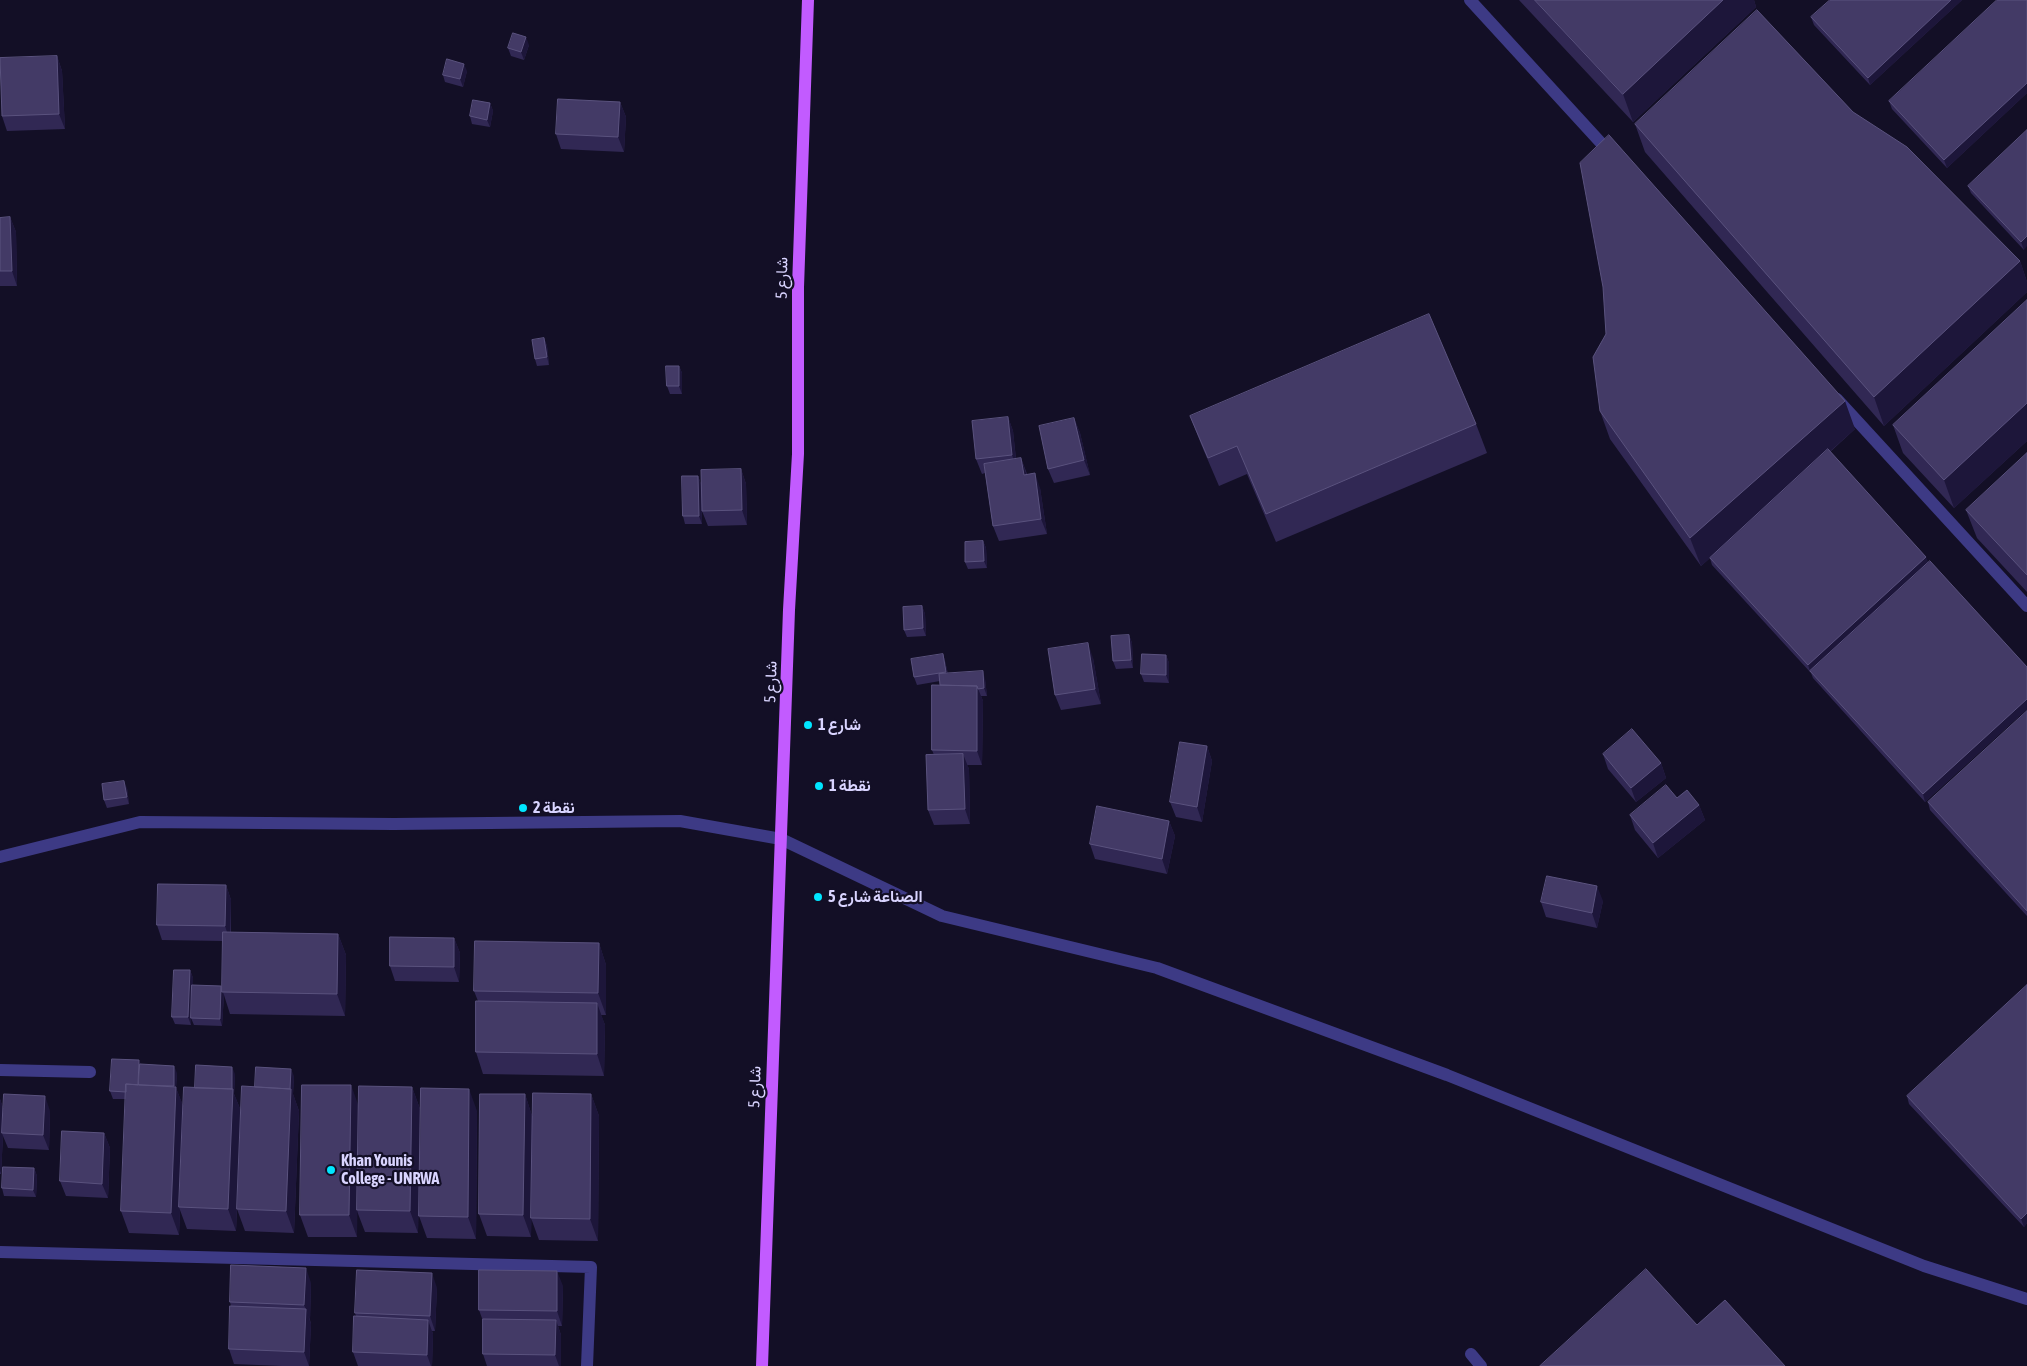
<!DOCTYPE html>
<html>
<head>
<meta charset="utf-8">
<style>
  body { margin:0 }
  canvas { display:block; background:#130f26 }
</style>
</head>
<body>
<canvas width="2027" height="1366"></canvas>
<script>
const c = document.querySelector('canvas').getContext('2d');
c.lineJoin = 'round';
function stroke(path, color, width, dash) {
  c.strokeStyle = color;
  c.lineWidth = width;
  c.lineCap = dash ? 'butt' : 'round';
  c.setLineDash(dash || []);
  c.stroke(path);
}
function fill(path, color) {
  c.fillStyle = color;
  c.fill(path, 'evenodd');
}
function drawText(font, color, halo, rows, align = 'center') {
  c.font = font + ' "Asap Condensed",Vazirmatn,sans-serif';
  c.lineWidth = 4.5;
  c.setLineDash([]);
  c.textBaseline = 'middle';
  c.strokeStyle = halo;
  c.fillStyle = color;
  for (const [text, x, y, turn = 0] of rows) {
    c.save();
    c.translate(x, y);
    c.rotate((+turn || 0) * Math.PI / 180);
    c.textAlign = isNaN(turn) ? turn : align;
    if (halo) c.strokeText(text, 0, 0);
    c.fillText(text, 0, 0);
    c.restore();
  }
}
stroke(new Path2D(`
  M1470,0L1612,155
  M1837,399L2027,606
  M0,857L140,822L394,824L680,821L781,839L942,916L1157,968L1447,1075L1924,1266L2027,1299
  M0,1070L90,1072
  M0,1252L591,1267L587,1366
  M1471,1354L1481,1366`), '#3d3a85', 12);
stroke(new Path2D(`
  M762,1366L789,610L798,454V287L808,0`), '#c25bff', 12);
fill(new Path2D(`
  M1519,0H1754L1756,7L1633,122Z
  M1962,0L1870,85L1814,25L1811,17Z
  M2027,0V93L1947,168L1892,109L1889,101Z
  M529,45L524,60L511,56L508,48Z
  M57,56L62,71L65,129L7,131L2,116Z
  M467,71L463,87L445,82L443,75Z
  M620,102L626,117L624,152L561,149L556,134Z
  M490,103L493,111L490,127L472,124L470,116Z
  M1853,112L2020,261L2027,282V292L1884,426L1645,152L1635,124Z
  M2027,130L2024,250L1971,193L1968,186Z
  M10,217L16,232L17,286H0V218Z
  M2027,300V441L1954,508L1903,453L1893,425Z
  M544,338L547,346L549,365L537,366L535,359Z
  M679,366L682,373V394H670L667,386Z
  M1600,411L1855,429L1830,452L1928,562L2027,667V709L1925,802L1813,678L1811,673L1712,565L1710,558L1701,566L1610,439Z
  M1190,416L1476,424L1487,453L1276,542L1247,474L1219,486L1201,444Z
  M1008,417L1013,431L1016,459L1021,458L1027,474L1040,488L1047,534L999,541L993,526L985,473L982,474L976,459Z
  M1074,418L1080,433L1090,475L1054,483L1048,469Z
  M2027,453V592L1977,538L1966,510Z
  M741,469L746,484L747,525L708,526L702,511Z
  M698,476L701,484L702,524H685L683,516Z
  M983,541L986,548L987,568L968,569L965,562Z
  M922,606L925,614L926,636L907,637L904,630Z
  M1129,635L1132,643L1133,668L1116,669L1113,661Z
  M943,654L945,661L948,674L985,679L987,696H981L983,701L982,765H967L969,769L970,824L934,825L928,810L934,755L932,750L940,685V681L917,685L914,677Z
  M1166,655L1169,663V683L1144,682L1141,674Z
  M1093,658L1101,704L1061,710L1055,695Z
  M2027,711V916L1930,810L1928,802Z
  M1207,746L1212,761L1202,822L1176,817L1170,802Z
  M1603,754L1661,763L1666,778L1636,802L1608,769Z
  M127,788L129,804L107,808L104,800Z
  M1677,798L1699,805L1705,820L1658,858L1635,830L1630,815Z
  M1169,821L1175,836L1167,874L1095,859L1090,844Z
  M226,885L231,900V932L338,934L346,955L345,1016L230,1014L224,995L222,1026L194,1025L191,1018V1007V1025L175,1024L172,1017L190,970L193,978L192,985L221,986L222,990L223,941L162,940L157,925Z
  M1603,901L1597,928L1546,917L1541,902Z
  M454,938L460,953L459,982L395,981L390,966Z
  M599,943L606,965V1015H601L605,1025L604,1076L483,1074L476,1052L478,1001L474,991Z
  M2027,985V1223L2024,1227L1909,1104L1907,1096Z
  M177,1073L176,1088L183,1106L195,1088L235,1074L234,1094L241,1111L255,1087L294,1076L293,1094L299,1111L294,1233L245,1231L237,1209L236,1231L187,1229L180,1210L179,1235L129,1233L121,1211L126,1099H113L110,1091Z
  M412,1087L420,1109L418,1233L365,1232L357,1211V1237H308L300,1215Z
  M525,1094L532,1116L591,1094L599,1116L598,1241L539,1240L531,1218L532,1177L531,1237L487,1236L479,1214Z
  M0,1099L3,1108L50,1111L49,1150L8,1148L3,1136L1,1174H0Z
  M477,1111L476,1239L427,1238L419,1216Z
  M104,1133L110,1148L108,1198L66,1196L60,1181Z
  M34,1168L37,1176L36,1197L4,1196L2,1188Z
  M311,1283L310,1320L311,1324L309,1366H282L234,1364L229,1349L231,1306L230,1302Z
  M563,1286L562,1326H558L561,1335V1366H487L483,1354V1321L479,1310Z
  M437,1288L435,1331H432L433,1334L432,1366H358L353,1352L356,1316L355,1313Z`), '#312854');
fill(new Path2D(`
  M1723,0H1754L1756,7L1633,122L1623,94Z
  M1951,0H1962L1870,85L1868,78Z
  M526,37L529,45L524,60L521,52Z
  M57,56L62,71L65,129L59,114Z
  M464,64L467,71L463,87L460,79Z
  M2027,83V93L1947,168L1944,160Z
  M620,102L626,117L624,152L618,137Z
  M490,103L493,111L490,127L487,120Z
  M10,217L16,232L17,286L12,271Z
  M2027,236V246L2024,250L2021,242Z
  M2020,261L2027,282V292L1884,426L1874,397Z
  M544,338L547,346L549,365L547,357Z
  M679,366L682,373V394L679,386Z
  M1845,401L1855,429L1701,566L1690,538Z
  M2027,403V441L1954,508L1944,480Z
  M1008,417L1013,431L1017,470L1012,455Z
  M1074,418L1080,433L1090,475L1084,460Z
  M1021,458L1026,473L1029,490L1024,475Z
  M741,469L746,484L747,525L742,510Z
  M1035,473L1040,488L1047,534L1041,519Z
  M698,476L701,484L702,524L699,516Z
  M983,541L986,548L987,568L984,561Z
  M1926,557L1929,564L1810,671L1808,665Z
  M922,606L925,614L926,636L923,628Z
  M1129,635L1132,643L1133,668L1131,660Z
  M1088,643L1093,658L1101,704L1095,689Z
  M943,654L945,661L949,679L946,672Z
  M1166,655L1169,663V683L1166,675Z
  M983,671L985,679L987,696L984,688Z
  M977,686L983,701L982,765L977,751Z
  M2027,699V709L1925,802L1923,794Z
  M1207,746L1212,761L1202,822L1197,807Z
  M963,754L969,769L970,824L965,809Z
  M1661,763L1666,778L1636,802L1631,788Z
  M124,781L127,788L129,804L127,797Z
  M1699,805L1705,820L1658,858L1653,843Z
  M1169,821L1175,836L1167,874L1162,859Z
  M226,885L231,900L230,941L225,926Z
  M1597,886L1603,901L1597,928L1592,913Z
  M338,934L346,955L345,1016L337,994Z
  M454,938L460,953L459,982L454,967Z
  M599,943L606,965V1015L598,993Z
  M190,970L193,978L191,1025L188,1017Z
  M221,986L224,995L222,1026L220,1019Z
  M597,1003L605,1025L604,1076L597,1054Z
  M139,1060L142,1067L140,1095L138,1092Z
  M174,1066L177,1073L176,1088L184,1108L179,1207L180,1210L179,1235L171,1213Z
  M232,1067L235,1074L234,1094L241,1111L236,1231L228,1209Z
  M291,1069L294,1076L293,1094L299,1111L294,1233L286,1211Z
  M351,1085L359,1107L357,1237L349,1215Z
  M412,1087L420,1109L418,1233L410,1211Z
  M469,1089L477,1111L476,1239L468,1217Z
  M525,1094L532,1116L531,1237L523,1215Z
  M591,1094L599,1116L598,1241L590,1219Z
  M45,1096L50,1111L49,1150L43,1135Z
  M0,1099L4,1111L2,1133L3,1136L1,1174L0,1171Z
  M104,1133L110,1148L108,1198L102,1184Z
  M34,1168L37,1176L36,1197L33,1190Z
  M2027,1213V1223L2024,1227L2021,1219Z
  M306,1268L311,1283L310,1320L304,1305Z
  M557,1271L563,1286L562,1326L557,1311Z
  M432,1273L437,1288L435,1331L430,1316Z
  M306,1309L311,1324L309,1366L304,1352Z
  M428,1320L433,1334L432,1366H431L427,1355Z
  M556,1320L561,1335V1366H559L555,1355Z`), '#1d163a');
const building = new Path2D(`
  M1535,0H1723L1623,94Z
  M1830,0H1951L1868,78L1811,17Z
  M1997,0H2027V83L1944,160L1889,101Z
  M1757,10L1853,112L1907,147L2020,261L1874,397L1635,124Z
  M513,33L526,37L521,52L508,48Z
  M57,56L59,114L2,116L0,58Z
  M447,59L464,64L460,79L443,75Z
  M558,99L620,102L618,137L556,134Z
  M473,100L490,103L487,120L470,116Z
  M2027,130V236L2021,242L1968,186Z
  M1609,135L1845,401L1690,538L1600,411L1593,357L1606,334L1603,287L1580,163Z
  M10,217L12,271H0V218Z
  M2027,300V403L1944,480L1893,425Z
  M1429,314L1476,424L1266,514L1237,446L1208,458L1190,416Z
  M544,338L547,357L535,359L532,340Z
  M666,366H679V386H667Z
  M1008,417L1012,455L976,459L972,421Z
  M1074,418L1084,460L1048,469L1039,426Z
  M1828,449L1926,557L1808,665L1710,558Z
  M2027,453V575L1966,510Z
  M1021,458L1024,475L1035,473L1041,519L993,526L984,464Z
  M741,469L742,510L702,511L701,470Z
  M682,476H698L699,516H683Z
  M983,541L984,561L965,562V542Z
  M1930,561L2027,667V699L1923,794L1810,671Z
  M922,606L923,628L904,630L903,607Z
  M1129,635L1131,660L1113,661L1111,636Z
  M1088,643L1095,689L1055,695L1048,649Z
  M943,654L946,672L914,677L911,659Z
  M1142,654L1166,655V675L1141,674Z
  M983,671L984,688L978,689L977,686L940,685L939,674Z
  M932,685L977,686V751L932,750Z
  M2027,711V911L1928,802Z
  M1632,729L1661,763L1631,788L1603,754Z
  M1180,742L1207,746L1197,807L1170,802Z
  M963,754L965,809L928,810L926,755Z
  M124,781L127,797L104,800L102,784Z
  M1666,785L1677,798L1687,790L1699,805L1653,843L1630,815Z
  M1097,806L1169,821L1162,859L1090,844Z
  M1547,876L1597,886L1592,913L1541,902Z
  M158,884L226,885L225,926L157,925Z
  M223,932L338,934L337,994L222,992Z
  M390,937L454,938V967L390,966Z
  M475,941L599,943L598,993L474,991Z
  M174,970H190L188,1017H172Z
  M192,985L221,986L220,1019L191,1018Z
  M2027,985V1213L2021,1219L1907,1096Z
  M476,1001L597,1003V1054L476,1052Z
  M112,1059L139,1060L138,1085L126,1084V1092L110,1091Z
  M140,1064L174,1066V1086L139,1085Z
  M196,1065L232,1067V1089L195,1088Z
  M256,1067L291,1069L290,1089L255,1087Z
  M126,1084L176,1087L171,1213L121,1211Z
  M302,1085H351L349,1215H300Z
  M242,1086L291,1089L286,1211L237,1209Z
  M359,1086L412,1087L410,1211L357,1210Z
  M184,1087L233,1089L228,1209L179,1207Z
  M421,1088L469,1089L468,1217L419,1216Z
  M533,1093L591,1094L590,1219L531,1218Z
  M4,1094L45,1096L43,1135L2,1133Z
  M480,1094H525L523,1215L479,1214Z
  M62,1131L104,1133L102,1184L60,1181Z
  M3,1167L34,1168L33,1190L2,1188Z
  M231,1265L306,1268L304,1305L230,1302Z
  M1646,1269L1697,1325L1725,1300L1785,1366H1540Z
  M357,1270L432,1273L430,1316L355,1313Z
  M479,1270L557,1271V1311L479,1310Z
  M230,1306L306,1309L304,1352L229,1349Z
  M354,1316L428,1320L427,1355L353,1352Z
  M483,1319L556,1320L555,1355L483,1354Z`);
fill(building, '#433a66');
stroke(building, '#5a527e', 1);
for (const [x, y, r, color] of [
  [808,725,5,"#00e5ff"],
  [819,786,5,"#00e5ff"],
  [523,808,5,"#00e5ff"],
  [818,897,5,"#00e5ff"],
  [331,1170,5,"#00e5ff"]
]) {
  const dot = new Path2D();
  dot.arc(x, y, r, 0, 2 * Math.PI);
  c.fillStyle = color;
  c.fill(dot);
  stroke(dot, '#130f26', 2);
}
drawText('16px', '#d9d4ff', '#130f26', [
  ["شارع 5",782,278,-89],
  ["شارع 5",771,682,-88],
  ["شارع 5",755,1087,-88]
]);
drawText('bold 16px', '#d9d4ff', '#130f26', [
  ["شارع 1",818,725],
  ["نقطة 1",829,786],
  ["نقطة 2",533,808],
  ["الصناعة شارع 5",828,897],
  ["Khan Younis",341,1161],
  ["College - UNRWA",341,1179]
], 'left');
</script>
</body>
</html>
